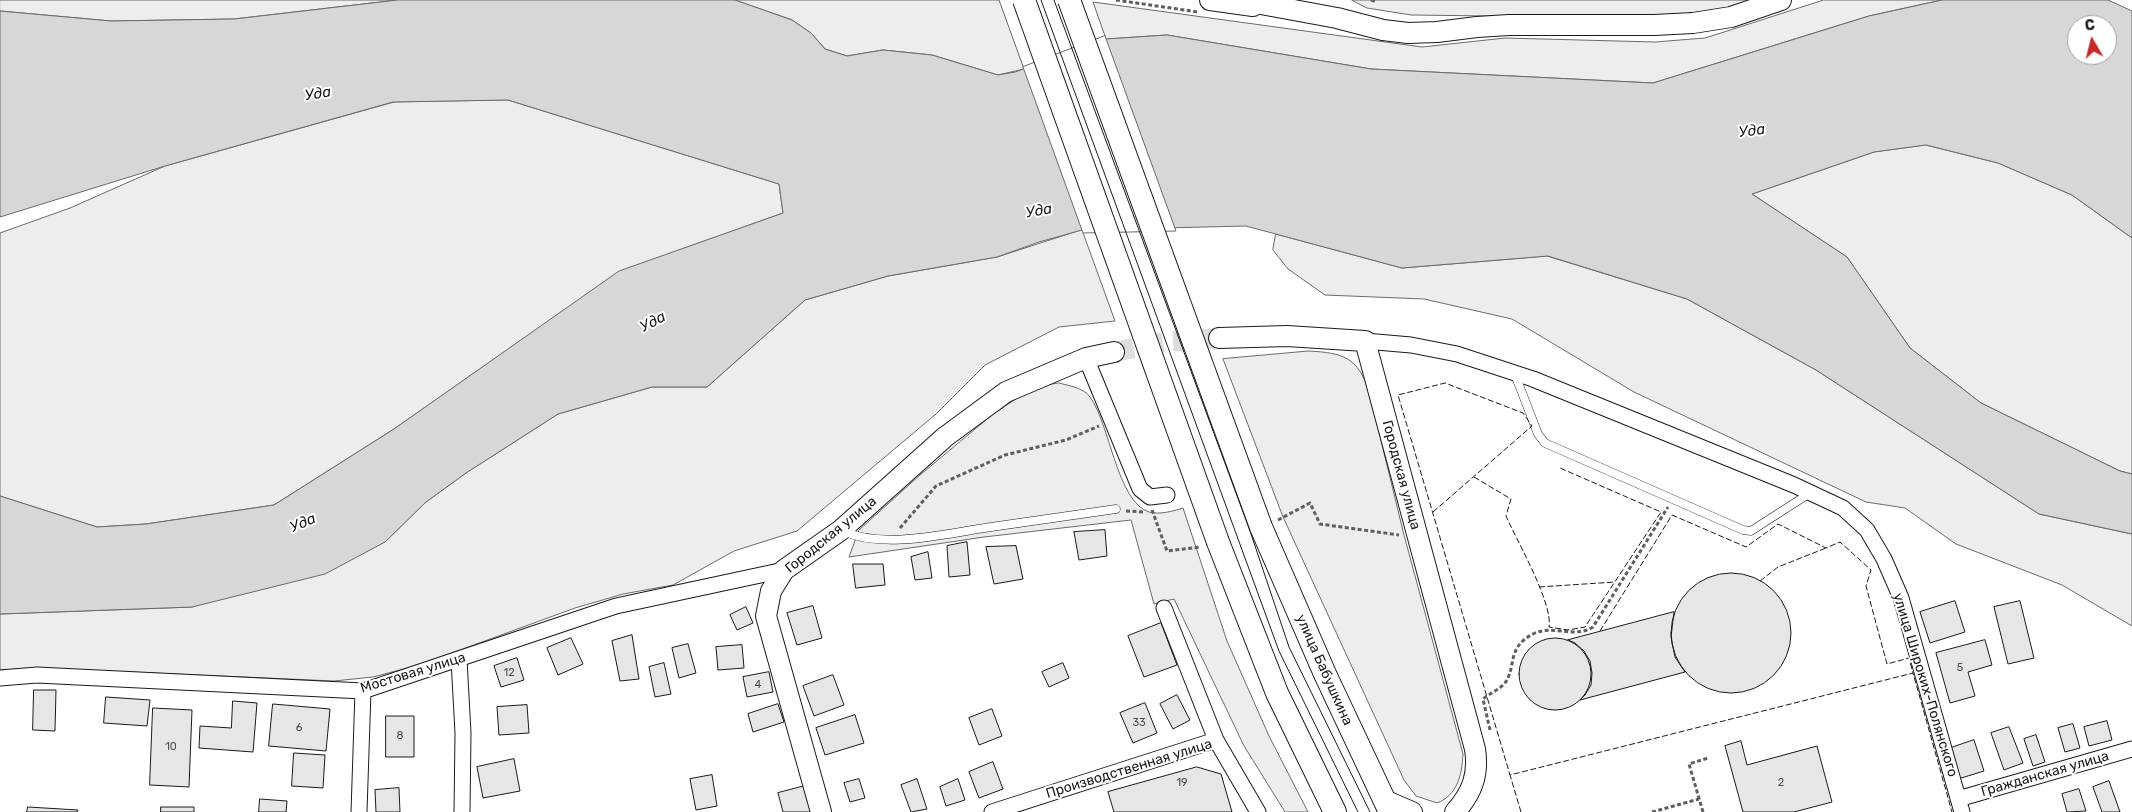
<!DOCTYPE html>
<html>
<head>
<meta charset="utf-8">
<style>
  body { margin:0 }
  #map { position:relative; width:2132px; height:812px; overflow:hidden; background:#fff; font-family:Rubik,sans-serif }
  canvas { display:block }
  .north { position:absolute; left:2067px; top:15px; width:50px; height:50px; box-sizing:border-box; background:#fff; border:1px solid #a3a3a3; border-radius:50%; rotate:352deg; font-size:14px; font-weight:700; line-height:20px; text-align:center; color:#1a1a1a }
  .north::after { content:''; display:block; margin:auto; width:18px; height:22px; background:#c62828; clip-path:polygon(50% 0,100% 100%,50% 72%,0 100%) }
</style>
</head>
<body>
<div id="map">
<canvas width="2132" height="812"></canvas>
<div class="north">С</div>
</div>
<script>
const c = document.querySelector('canvas').getContext('2d');
c.lineJoin = 'round';
function fill(path, color) {
  c.fillStyle = color;
  c.fill(path, 'evenodd');
}
function stroke(path, color, width, dash) {
  c.strokeStyle = color;
  c.lineWidth = width;
  c.lineCap = dash ? 'butt' : 'round';
  c.setLineDash(dash || []);
  c.stroke(path);
}
function drawText(font, color, halo, rows, align = 'center') {
  c.font = font + ' Rubik,sans-serif';
  c.lineWidth = 4;
  c.setLineDash([]);
  c.textBaseline = 'middle';
  c.strokeStyle = halo;
  c.fillStyle = color;
  for (const [text, x, y, turn = 0] of rows) {
    c.save();
    c.translate(x, y);
    c.rotate((+turn || 0) * Math.PI / 180);
    c.textAlign = isNaN(turn) ? turn : align;
    if (halo) c.strokeText(text, 0, 0);
    c.fillText(text, 0, 0);
    c.restore();
  }
}
const green = new Path2D(`
  M0,0H398L234,19L111,21L0,11Z
  M735,0H999L1024,69L998,75L932,55L883,50L847,56L825,49L811,33L792,20Z
  M1352,0H1751L1726,8L1656,18L1411,15L1367,8Z
  M1824,0H1942L1869,16L1653,83L1371,69L1167,35L1106,39L1093,2L1422,47L1505,38L1655,42L1705,38Z
  M508,100L779,184L783,213L619,272L394,429L274,505L146,524L97,527L0,496V233L70,208L165,166L394,102Z
  M1926,145L1998,163L2072,195L2132,238V474L2120,471L1981,403L1910,348L1847,257L1752,194L1874,152Z
  M1082,230L1115,321L1059,327L985,365L936,414L797,531L734,551L673,585L623,594L575,608L419,665L373,677L334,681L39,668L0,670V614L192,607L385,542L426,502L466,473L558,414L652,387H707L805,300L888,276L997,257Z
  M1276,234L1402,268L1547,256L1687,299L1816,370L2039,514L2132,534V626L2062,585L1956,544L1905,508L1866,502L1634,392L1512,319L1424,299L1325,295L1288,269L1273,250Z
  M1309,351C1344,353 1357,357 1369,391L1404,535L1463,754C1462,774 1458,795 1437,803L1416,796L1404,780L1283,517L1223,359Z
  M1059,383C1070,386 1084,388 1090,397C1110,424 1117,502 1149,512C1160,515 1173,511 1183,508L1227,641L1269,736L1308,812H1285L1244,746L1174,599L1154,604L1131,520L984,537L849,557L859,530L920,475L993,414L1022,395L1041,386Z`);
fill(green, '#ededed');
stroke(green, '#6a6a6a', 1);
const water = new Path2D(`
  M398,0H735L792,20L811,33L825,49L847,56L883,50L932,55L998,75L1015,72L1106,39L1167,35L1371,69L1653,83L1869,16L1942,0H2108L2132,11V238L2072,195L1998,163L1926,145L1874,152L1752,194L1847,257L1910,348L1981,403L2120,471L2132,474V534L2039,514L1816,370L1687,299L1548,256L1402,268L1246,226L1082,230L1039,242L997,257L888,276L805,300L707,387H652L558,414L466,473L426,502L385,542L325,574L192,607L0,614V496L97,527L146,524L274,505L394,429L619,271L783,213L779,184L508,100L393,102L165,166L0,217V11L111,21L234,19ZM2077,25H2107V55H2077Z`);
fill(water, '#d7d7d7');
stroke(water, '#6a6a6a', 1);
const pier = new Path2D(`
  M1105,36L1176,231L1083,233L1023,67Z`);
fill(pier, '#fff');
stroke(pier, '#6a6a6a', 1);
const building = new Path2D(`
  M1105,530L1107,556L1079,560L1074,532Z
  M967,542L970,575L949,577L947,546Z
  M1016,546L1023,579L994,584L986,547Z
  M928,552L932,578L915,580L911,557Z
  M853,564H883L885,585L856,588Z
  M1671 633a60 60 0 1 1 120 0a60 60 0 1 1-120 0Z
  M1955,601L1965,632L1930,643L1920,612Z
  M2020,601L2034,658L2008,664L1994,607Z
  M813,606L822,638L797,645L787,613Z
  M746,607L753,623L737,630L730,615Z
  M1674,612L1671,637L1675,657L1685,672L1580,700L1585,695L1591,685L1592,673L1590,661L1584,651L1575,643L1568,640Z
  M1161,623L1177,665L1144,677L1128,636Z
  M632,635L639,679L620,681L612,641Z
  M1519 674a36 36 0 1 1 72 0a36 36 0 1 1-72 0Z
  M571,638L583,664L558,675L547,648Z
  M1985,640L1992,665L1968,672L1975,696L1950,703L1936,653Z
  M688,644L696,673L679,678L672,648Z
  M742,645L744,668L718,670L716,647Z
  M517,658L524,680L501,687L494,666Z
  M664,663L671,694L655,697L649,667Z
  M1063,663L1069,678L1049,687L1042,672Z
  M769,672L773,692L747,697L743,677Z
  M833,675L844,705L814,716L803,686Z
  M34,690H56L55,731L33,730Z
  M1177,695L1190,720L1173,729L1160,704Z
  M106,697L150,700L147,726L104,723Z
  M233,701L257,703L253,752L199,748L200,726L231,728Z
  M1145,703L1157,733L1133,743L1120,713Z
  M273,704L330,709L326,751L269,746Z
  M778,704L784,722L753,732L748,714Z
  M527,705L529,733L499,735L497,707Z
  M153,708L192,710L189,787L150,785Z
  M992,709L1002,736L979,745L969,718Z
  M855,715L864,743L825,755L816,728Z
  M386,716H414V757H386Z
  M2107,721L2112,740L2089,746L2084,727Z
  M2073,724L2080,748L2065,752L2058,728Z
  M2009,727L2023,763L2004,770L1991,733Z
  M2036,735L2045,762L2033,766L2024,739Z
  M1974,740L1984,771L1958,779L1948,749Z
  M1741,741L1747,765L1817,746L1832,802L1794,812H1743L1725,746Z
  M294,753L325,755L323,788L292,786Z
  M514,759L520,791L483,798L477,767Z
  M993,762L1003,789L979,798L969,772Z
  M1197,767L1221,774L1232,812H1114L1108,792Z
  M712,775L717,806L696,810L690,779Z
  M859,779L865,798L850,802L844,783Z
  M917,779L927,809L911,812L901,785Z
  M958,779L965,800L946,806L940,787Z
  M2109,781L2120,812H2102L2093,787Z
  M805,786L812,812H783L778,793Z
  M399,788L400,812H376L375,790Z
  M2079,789L2086,811L2067,812L2062,794Z
  M260,799L287,801L286,812H259Z
  M28,807L78,810L77,812H27Z
  M161,807H194V812H161Z`);
fill(building, '#e6e6e6');
stroke(building, '#1a1a1a', 1);
stroke(new Path2D(`
  M1114,352L1165,342L1219,338`), '#ddd', 20, [20, 10]);
const lane = new Path2D(`
  M1514,372L1538,434L1545,443L1743,530L1751,531L1810,493
  M843,531C884,550 948,533 991,527C1033,521 1075,515 1116,509`);
const street = new Path2D(`
  M1365,341L1411,345L1457,354L1533,379L1794,485L1843,508L1867,530L1884,559L1901,598L1962,812
  M1086,358L1140,489L1150,497L1167,495
  M1164,608L1216,740
  M459,660L463,733L462,812
  M0,678L37,675L363,691L616,606L784,570
  M1958,799L2132,749
  M359,812L363,691
  M992,812L1216,740L1258,812`);
const secondary = new Path2D(`
  M1210,0L1253,6
  M1239,0L1337,18L1383,30L1408,33L1437,32L1477,27L1509,25H1654L1693,23L1731,17L1781,0
  M1219,338L1287,336L1365,341L1475,749C1479,775 1472,793 1455,812
  M1384,800L1412,812
  M821,812L766,616L771,591L784,570L841,530L945,437L1006,392L1086,358L1114,352`);
const primary = new Path2D(`
  M1261,527L1325,674L1390,812
  M1218,542L1277,693L1335,812`);
stroke(lane, '#1a1a1a', 9);
stroke(street, '#1a1a1a', 17);
stroke(secondary, '#1a1a1a', 22);
stroke(primary, '#1a1a1a', 24);
stroke(new Path2D(`
  M1116,0L1198,12
  M1371,0L1377,2
  M1152,510L1167,551L1200,547
  M1126,511L1145,512
  M1278,520L1310,503L1320,524L1399,535
  M900,528L936,486L1005,455L1066,440L1099,426
  M1490,730L1483,699C1489,694 1500,689 1505,683C1517,666 1506,648 1533,634C1552,624 1574,639 1593,627L1668,507
  M1652,812L1699,799
  M1703,812L1689,764L1708,758`), '#5f5f5f', 3, [4, 2.5]);
stroke(lane, '#fff', 8);
stroke(street, '#fff', 15);
stroke(secondary, '#fff', 20);
stroke(primary, '#fff', 22);
stroke(new Path2D(`
  M1041,0L1279,651L1358,812
  M1054,0L1250,531L1289,647L1370,812`), '#1a1a1a', 1);
const primaryBridge = new Path2D(`
  M1024,0L1218,542
  M1069,0L1261,527`);
stroke(primaryBridge, '#1a1a1a', 24, []);
stroke(primaryBridge, '#fff', 22);
stroke(new Path2D(`
  M1474,477L1511,499L1506,516C1517,541 1553,603 1549,627L1568,630L1585,627L1661,512L1560,468
  M1433,512L1532,426L1523,413L1445,383L1398,395L1510,775
  M1760,581L1778,567L1826,548
  M1539,587L1615,582
  M1600,631L1672,515L1746,547L1778,524L1826,548L1840,542L1871,570L1866,586L1887,664L1909,658L1913,673
  M1521,812L1510,775L1913,673L1952,812`), '#1a1a1a', 1, [6, 2.5]);
drawText('11px', '#4d4d4d', null, [
  ["5",1960,668],
  ["12",509,673],
  ["4",758,685],
  ["33",1139,723],
  ["6",299,728],
  ["8",400,736],
  ["10",171,747],
  ["19",1182,783],
  ["2",1781,783]
]);
drawText('14px', '#1a1a1a', '#fff', [
  ["Городская улица",1401,475,75],
  ["Городская улица",831,535,-39],
  ["улица Бабушкина",1324,670,66],
  ["Мостовая улица",413,673,-17],
  ["улица Широких-Полянского",1925,685,73],
  ["Производственная улица",1129,769,-17],
  ["Гражданская улица",2045,774,-16]
]);
drawText('italic 15px', '#1a1a1a', '#fff', [
  ["Уда",318,94,-9],
  ["Уда",1752,131,-8],
  ["Уда",1039,211,-10],
  ["Уда",653,322,-28],
  ["Уда",303,523,-23]
]);
</script>
</body>
</html>
